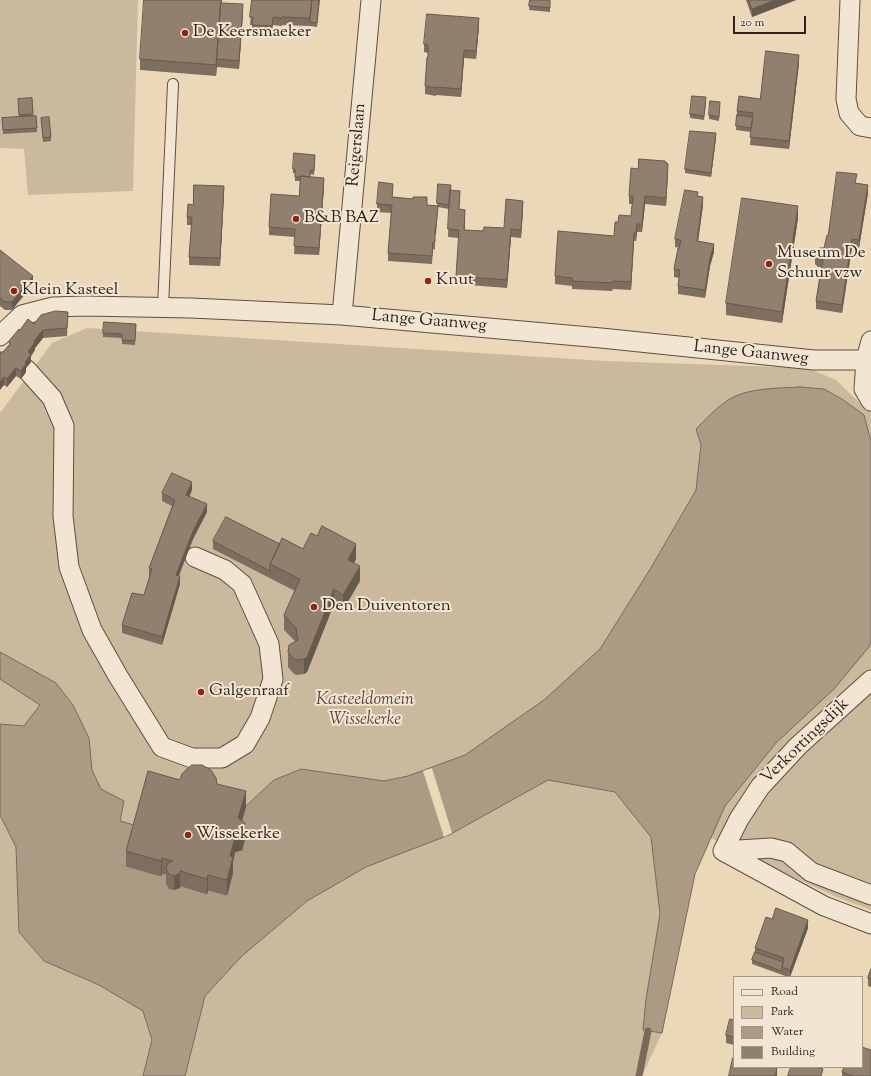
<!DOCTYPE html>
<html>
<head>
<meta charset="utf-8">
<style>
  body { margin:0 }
  #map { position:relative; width:871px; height:1076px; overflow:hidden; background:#ebd8b9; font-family:"Sorts Mill Goudy",serif }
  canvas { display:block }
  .legend { position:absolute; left:733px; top:976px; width:130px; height:92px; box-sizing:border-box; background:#f2e6d2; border:1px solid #a49789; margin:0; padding:5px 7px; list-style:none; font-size:12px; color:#2f211c }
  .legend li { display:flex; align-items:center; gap:8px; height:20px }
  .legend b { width:20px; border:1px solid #a49789 }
  .scale { position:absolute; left:733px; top:16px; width:73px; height:18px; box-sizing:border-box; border:2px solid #2f211c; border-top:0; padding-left:5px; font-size:12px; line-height:14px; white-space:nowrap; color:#2f211c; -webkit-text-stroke:3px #f2e6d2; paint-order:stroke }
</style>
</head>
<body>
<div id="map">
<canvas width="871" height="1076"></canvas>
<ul class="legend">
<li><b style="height:5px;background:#f2e6d2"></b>Road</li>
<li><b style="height:11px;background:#cbb99e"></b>Park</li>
<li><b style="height:11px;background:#ab9a84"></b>Water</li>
<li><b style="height:11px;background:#91806e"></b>Building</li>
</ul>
<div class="scale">20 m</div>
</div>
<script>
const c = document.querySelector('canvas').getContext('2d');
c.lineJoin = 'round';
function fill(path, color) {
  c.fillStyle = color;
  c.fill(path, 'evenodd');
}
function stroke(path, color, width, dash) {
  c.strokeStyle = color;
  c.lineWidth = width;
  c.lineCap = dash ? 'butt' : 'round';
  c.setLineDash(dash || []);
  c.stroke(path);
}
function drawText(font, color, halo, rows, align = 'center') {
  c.font = font + ' "Sorts Mill Goudy",serif';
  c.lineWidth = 4;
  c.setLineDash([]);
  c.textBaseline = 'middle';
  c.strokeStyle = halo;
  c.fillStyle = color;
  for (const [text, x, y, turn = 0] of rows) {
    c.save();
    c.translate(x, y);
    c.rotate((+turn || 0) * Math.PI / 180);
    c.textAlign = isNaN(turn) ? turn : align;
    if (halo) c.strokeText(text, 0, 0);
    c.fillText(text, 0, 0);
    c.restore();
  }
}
fill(new Path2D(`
  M0,0H138L133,191L28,195L24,149L0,148Z
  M87,328L605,361L808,368L836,380L863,406L871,389V910L836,897L711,838L695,874L662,1033L642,1076H0V413L52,343Z`), '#cbb99e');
const water = new Path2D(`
  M800,387L824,389L842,399L864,415L871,441V641L869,647L834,689L776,743L725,806L695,874L662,1033L643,1030L646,999L660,914L651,837L615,792L548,780L449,835L366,867L307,901L242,956L205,996L185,1076H143L152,1040L143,1011L99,985L44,961L19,932L16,847L0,815V724L24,726L40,705L0,679V652L56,683L73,705L89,738L92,770L101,789L124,801L120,821L137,826L126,866L161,876L162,873L173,876L180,888V886H183L207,894L208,890L227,895L233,872L230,871L235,852L242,850L245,838L238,833L246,806L274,780L301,769L384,781L408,776L465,755L544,700L600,649L652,566L696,490L701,445L696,429C706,419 716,408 728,400C746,388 779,388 800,387Z`);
fill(water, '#ab9a84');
stroke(water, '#796a5a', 1);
fill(new Path2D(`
  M432,768L452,833L444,837L423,771Z`), '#ebd8b9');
stroke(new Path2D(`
  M639,1076L648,1031`), '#796a5a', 7);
const service = new Path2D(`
  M163,307L173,84`);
const minor = new Path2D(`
  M850,0L846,99L849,113L860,126L871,128
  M342,315L371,0
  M0,336L22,315L53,307L85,306L191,308L342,315L601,338L814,360H871
  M871,341L866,360L864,389L871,401
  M26,369L52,398L64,426L63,516L69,567L92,630L118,676L162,747L192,758H222L245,744L260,718L273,679L269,644L242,584L225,570L195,557
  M723,851L739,819L760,787L798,746L871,680
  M723,851L824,906L871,924
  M723,851L771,848L787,852L811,872L871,895`);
stroke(service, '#5e4f43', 12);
stroke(minor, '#5e4f43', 21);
stroke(service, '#f2e6d2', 10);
stroke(minor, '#f2e6d2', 19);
fill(new Path2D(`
  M252,0H320L317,27L310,26L282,25V26L273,25L272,34L252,33V25H250Z
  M530,0H550V12L529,10Z
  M746,0H796L752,17Z
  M222,3L243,12L239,69L217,67L216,76L140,70V59Z
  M479,26L476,59L464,58L461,97L436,95V96L425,94V86L428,57V53L424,52V44Z
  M799,63L789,149L750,145L751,132L736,130L737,111L760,99Z
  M32,98L33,116H36L37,132L3,134L2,118L19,117L18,99Z
  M706,102L704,120L690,118V114Z
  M720,106L719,121L709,119V115Z
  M41,118L51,137V141L43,142Z
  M716,137L711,177L685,173V169Z
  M315,155L314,175L310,174V177L324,186L319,255L294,254L295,237L269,235V227L299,196L300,181H295V173H293V169Z
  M668,172L666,206L645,204L642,232H637L636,241H634L631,290L613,289L612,291L572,289V286L555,284V276L614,236L618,222L631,216L632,204H629V196Z
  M857,183L868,193L859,248L852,247L842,313L816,309V301L821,267H818L815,264V253L824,248L828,235Z
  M438,184L450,190L460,199L459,209L465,218V230L483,231L504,228L523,209L521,238L511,237L507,288L456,284L459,238L448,237L449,209L438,207L436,235H435V250L433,249L432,264L388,261V253L391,213L377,212V204L393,192L392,197L413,199L427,206H437Z
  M224,194L220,266L189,265V257L192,225H187V217L193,205Z
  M698,196L703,205L698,241L714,252L710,266L705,298L678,294V286L679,278L674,277V269L680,248L675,247V239Z
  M798,218L782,323L726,315V303Z
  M0,250L33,284L12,310H5L0,306Z
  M68,312L67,336L43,338L35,348V350L31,356V362L26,368V372L21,379L16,376L7,387L4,385L3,352L9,345V341L20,330Z
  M136,324L135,345L122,344V338L103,337V333Z
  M192,490L189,497L207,512L193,539L179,575L180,584L162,645L122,633V625L144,595L150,577L149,576V568L172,506L162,501V493Z
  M213,541L280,544L356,559L354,563L360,581L343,610L334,604L307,672L304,674L296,675L293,673L288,667V652L295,641L284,630V615L295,591L213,549Z
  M180,780L217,784L246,806L242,821L245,838L242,850L235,852L233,861V872L227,895L208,890L207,894L183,887V886H180V888L174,890L169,889L166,883V874L162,873L161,876L126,866V851Z
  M772,919L808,928L790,977H788L752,964V960L755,952V948Z
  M871,969V987L868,986V978Z
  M734,1020V1045L726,1043V1035Z
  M842,1072L871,1076H842Z`), '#7d6e5f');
fill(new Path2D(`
  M221,0H222L217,59L216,76V65Z
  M775,0H796L752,17V9Z
  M243,4V12L239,69V61Z
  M479,18V26L476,59V51Z
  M464,50V58L461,97V89Z
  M799,55V63L789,149V141Z
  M716,133V137L711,177V173Z
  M668,164V172L666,206V198Z
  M324,178V186L319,255V248Z
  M868,185V193L859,248V240Z
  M224,186V194L220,266V258Z
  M645,196V204L642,232V224Z
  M703,197V205L697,249V241Z
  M523,201V209L521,238V230Z
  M798,206V218L782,323V312Z
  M637,224V232L636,241V233Z
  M511,229V237L507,288V280Z
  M634,233V241L631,290V282Z
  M852,239V247L842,313V305Z
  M714,244V252L710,266L705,298V290L710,258Z
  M33,276V284L12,310V302Z
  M43,330V338L35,348V350L31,356V362L26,368V372L21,379V371L25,362L28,352L34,341Z
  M16,368V376L7,387V379Z
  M4,377V385L0,390V382Z
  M192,482V490L186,503V495Z
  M207,504V512L193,539L176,583V575L193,531Z
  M356,544V559L348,575V560Z
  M360,566V581L343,610V595Z
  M180,576V584L162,645V637Z
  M334,589V604L307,672L304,674V659Z
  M246,791V806L238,833V818Z
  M245,823V838L242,850L235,852L233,861V872L227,895V880L230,856L235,837Z
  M162,858V873L161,876V861Z
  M180,871V888L174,890V876Z
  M208,875V890L207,894V879Z
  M808,920V928L790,977V970Z
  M777,1067V1076H775Z`), '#665a4d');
const building = new Path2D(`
  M144,0H221L216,65L140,59Z
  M252,0H312L310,18L282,17V18L273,17L272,26L252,25L253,17H250Z
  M312,0H319L317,23L310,22Z
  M530,0H550V8L529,6Z
  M749,0H775L752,9Z
  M221,3L243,4L239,61L217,59Z
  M427,14L479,18L476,51L464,50L461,89L436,87V88L425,86L427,57H428V45L424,44Z
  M766,51L799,55L789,141L750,137L753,113L737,111L739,96L760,99Z
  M692,96L706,97L704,116L690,114Z
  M32,98L33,114L19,115L18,99Z
  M710,101L720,102L719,117L709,115Z
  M737,115L753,117L751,128L736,126Z
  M36,116L37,128L3,130L2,118Z
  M49,117L51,137L43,138L41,118Z
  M690,131L716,133L711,173L685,169Z
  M294,153L315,155L314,171L310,170V177L301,176V177H295V169H293Z
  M639,159L665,161L668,164L666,198L645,196L642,224H637L636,233H634L631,282L613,281L612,283L572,281V278L555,276L558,231L614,236L615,222H618L619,215L631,216L633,196H629L631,168L638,169Z
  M837,172L857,174L855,183L868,185L859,240L852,239L842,305L816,301L823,259H818L815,256V253L819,248H824L827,235H828Z
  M301,176L324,178L319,248L294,246L295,229L269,227L271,194L299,196Z
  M379,182L393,184L392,197L413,199V197H427V205L438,206L436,227H435V242H433L432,256L388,253L392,205L377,204Z
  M438,184L451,185L449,205L437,203Z
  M194,185L224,186L220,258L189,257L192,217H187L188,204L193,205Z
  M450,190L460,191L459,209L465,210L464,230L483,231L484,227L504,228L506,199L523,201L521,230L511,229L507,280L456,276L459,230L448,229Z
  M685,190L698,192L697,196L703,197L697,241L714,244L710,258L705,290L678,286L680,270L674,269L678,248L679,249L681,240L675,239Z
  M742,198L798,206L782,312L726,303Z
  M0,250L33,276L12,302H5L0,298Z
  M56,311L68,312L67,328L43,330L34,341L35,342L28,352L31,354L26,361L25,362L26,364L21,371L16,368L7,379L4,377L0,382V352H3L10,344L9,341L19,329L20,330L28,319L34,324L41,315Z
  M104,322L136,324L135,341L122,340V334L103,333Z
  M172,473L192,482L186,495L207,504L193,531L176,575L180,576L162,637L122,625L132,593L144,595L152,569L149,568L175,500L162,493Z
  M226,517L280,544L270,564V571L213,541Z
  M322,526L356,544L348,560L360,566L343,595L334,589L307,657L304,659L296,660L293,658L288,652L289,645L298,640L296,628L284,615L300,579L270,564L282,538L303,549L311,533L317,536Z
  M192,765H202L211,770L216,778L217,784L246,791L238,818L245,823L242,835L235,837L230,856L233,857L227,880L208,875L207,879L183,872V871H180V873L174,876L169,874L166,868L168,863L173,861L162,858L161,861L126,851L148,771L180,780L182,774L188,768Z
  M776,908L808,920L790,970L782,967L784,958L755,948L766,917L772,919Z
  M755,952L783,962L782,967V971L752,960Z
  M871,969V979L868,978Z
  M730,1019L734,1020V1037L726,1035Z
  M862,1047L871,1050V1076H853L842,1072L844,1067H862Z
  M733,1058H734V1067H777L775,1076H729Z
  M791,1067H816L823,1069L821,1076H788Z`);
fill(building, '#91806e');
stroke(building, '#665a4d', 1);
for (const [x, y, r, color] of [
  [185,33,4,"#8f2418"],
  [296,219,4,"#8f2418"],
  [769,264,4,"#8f2418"],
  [428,281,4,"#8f2418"],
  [14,291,4,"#8f2418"],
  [314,607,4,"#8f2418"],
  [201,692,4,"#8f2418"],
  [188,835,4,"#8f2418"]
]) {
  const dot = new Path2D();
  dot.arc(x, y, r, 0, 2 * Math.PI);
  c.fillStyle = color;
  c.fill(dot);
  stroke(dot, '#f2e6d2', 1.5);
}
drawText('17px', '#2f211c', '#f2e6d2', [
  ["De Keersmaeker",193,33],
  ["B&B BAZ",304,219],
  ["Museum De",777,254],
  ["Schuur vzw",777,274],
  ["Knut",436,281],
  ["Klein Kasteel",22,291],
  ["Den Duiventoren",322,607],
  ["Galgenraaf",209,692],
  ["Wissekerke",196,835]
], 'left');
drawText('17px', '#2f211c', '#f2e6d2', [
  ["Reigerslaan",358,145,-85],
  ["Lange Gaanweg",429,322,5],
  ["Lange Gaanweg",751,354,6],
  ["Verkortingsdijk",806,742,-44]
]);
drawText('italic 17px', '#56473c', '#f2e6d2', [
  ["Kasteeldomein",365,701],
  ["Wissekerke",365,721]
]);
</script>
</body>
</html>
